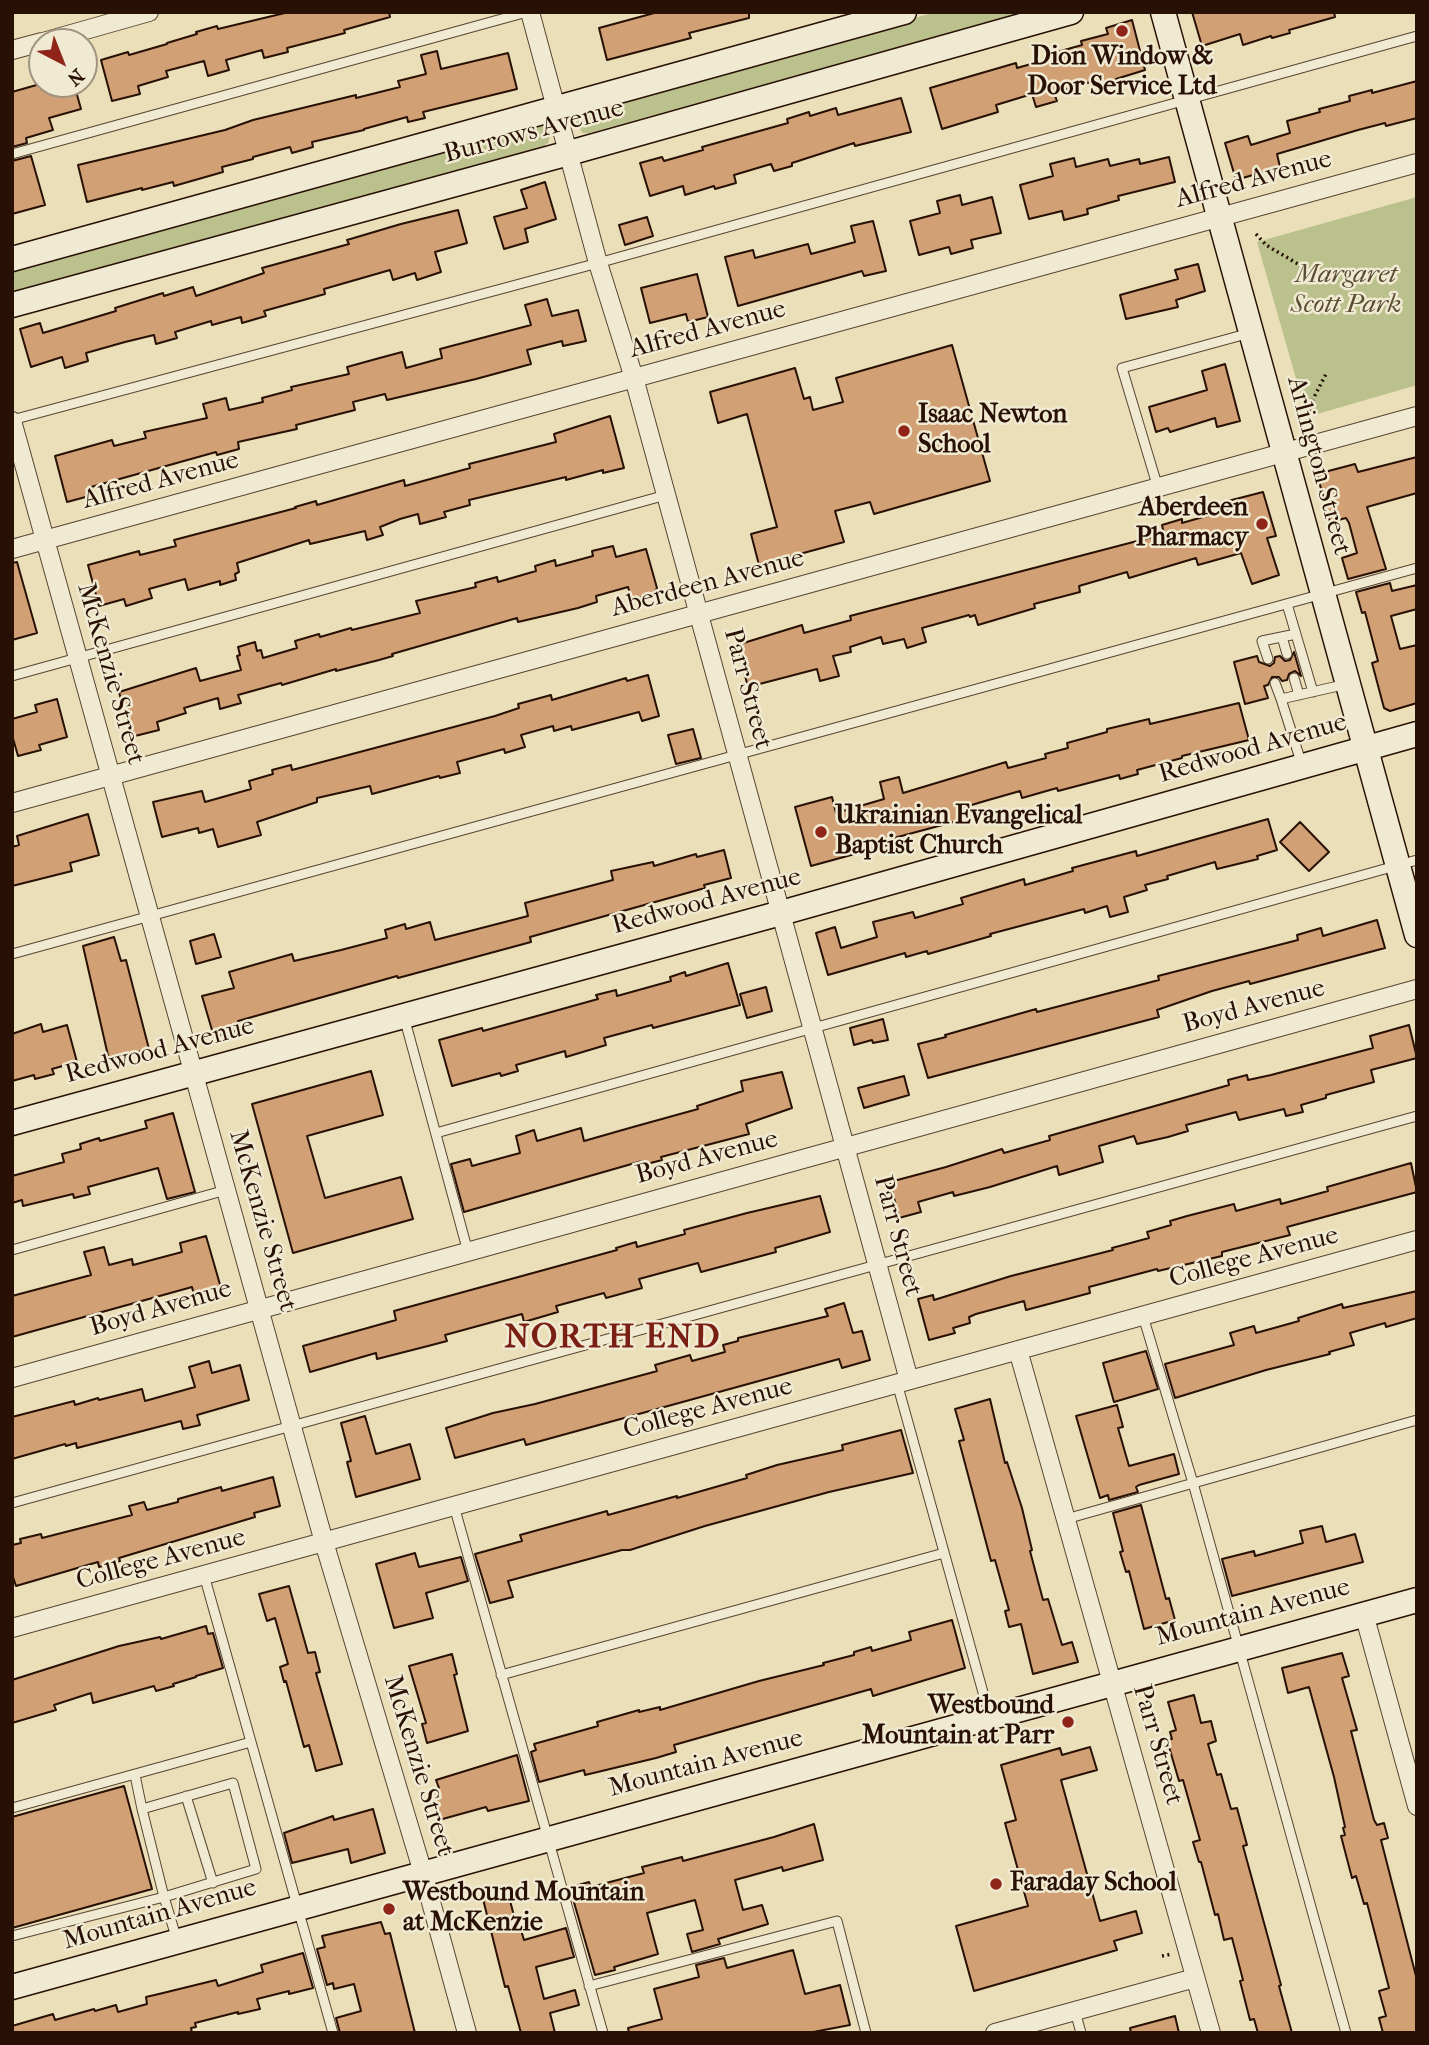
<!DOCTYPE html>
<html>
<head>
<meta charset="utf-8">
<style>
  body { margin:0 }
  #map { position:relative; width:1429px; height:2045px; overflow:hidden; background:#eadfb9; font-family:"IM FELL French Canon",serif }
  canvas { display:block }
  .frame { position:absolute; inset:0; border:14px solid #281004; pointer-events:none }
  .north { position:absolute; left:28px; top:28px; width:70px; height:70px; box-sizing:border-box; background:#f1ead2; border:2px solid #a19380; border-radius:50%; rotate:138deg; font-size:19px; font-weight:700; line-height:28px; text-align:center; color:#281004 }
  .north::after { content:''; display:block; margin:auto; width:24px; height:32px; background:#8f2418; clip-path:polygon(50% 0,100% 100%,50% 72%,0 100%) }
</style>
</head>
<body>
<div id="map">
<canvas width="1429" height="2045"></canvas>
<div class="frame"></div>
<div class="north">N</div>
</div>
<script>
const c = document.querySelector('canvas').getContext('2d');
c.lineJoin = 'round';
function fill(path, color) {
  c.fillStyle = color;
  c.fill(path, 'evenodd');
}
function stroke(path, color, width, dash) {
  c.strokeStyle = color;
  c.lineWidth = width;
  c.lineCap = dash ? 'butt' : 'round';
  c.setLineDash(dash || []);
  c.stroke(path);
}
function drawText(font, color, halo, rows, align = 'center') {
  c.font = font + ' "IM FELL French Canon",serif';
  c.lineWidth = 5;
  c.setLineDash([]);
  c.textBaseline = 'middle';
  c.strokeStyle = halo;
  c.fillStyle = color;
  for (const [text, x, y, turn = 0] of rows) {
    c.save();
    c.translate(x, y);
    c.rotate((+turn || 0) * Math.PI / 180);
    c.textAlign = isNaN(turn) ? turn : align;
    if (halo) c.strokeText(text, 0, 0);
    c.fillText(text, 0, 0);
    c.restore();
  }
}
fill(new Path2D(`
  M936,12H1025L589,133H583L575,124L577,113L583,110Z
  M541,124L551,134L548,143L543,147L12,293V269Z
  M1417,197V385L1307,417L1257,242Z`), '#bbc18c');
const building = new Path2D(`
  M289,12H389L390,17L344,30L345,33L287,48L288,52L264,58L262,50L226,60L229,70L208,76L204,61L166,71L168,77L138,86L140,94L112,101L101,60L128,52L129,55L167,44V43L197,34L196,32L217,26L218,29Z
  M658,12H749V18L689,33L691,38L607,60L599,28Z
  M1192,12H1334L1335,17L1289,30L1290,33L1272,38L1271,36L1243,45L1240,34L1202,46Z
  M1132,20L1145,70L1116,79L1117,83L1099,88L1097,80L1054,93L1057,101L1036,107L1032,94L996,105L998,112L942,129L930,88L1016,63L1017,68L1052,58L1050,54L1082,45L1081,41L1108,34L1106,28Z
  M437,51L441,69L508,53L517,89L423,112L425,118L408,122L407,117L364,129V130L312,142L313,147L292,153L290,147L253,157V159L222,167L223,172L174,186L173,182L142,190V188L87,202L78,165L225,130L253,120L356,95V98L400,87L398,81L426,74L421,55Z
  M1417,81V118L1386,126L1385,123L1358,130L1277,154L1280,167L1236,180L1225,143L1248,136L1251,145L1290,133L1287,121L1320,112L1319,109L1350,101L1349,96L1372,90V93Z
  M40,84H74L81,109L49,118L53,130L26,138L27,143L12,147V92Z
  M901,98L911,132L855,146L854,143L792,163V166L774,171L771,164L734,175L736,183L715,189L714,186L685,195L683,186L650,196L640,163L662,157L664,161L703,150L702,147L788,123L787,119L809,112L810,116L836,108L838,115Z
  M31,156L45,205L12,214V161Z
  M1169,157L1175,182L1118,196L1119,200L1087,209L1088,214L1064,220L1062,211L1029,219L1020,185L1053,176L1050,164L1074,158L1076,167L1108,159L1110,166L1139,159L1140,164Z
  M545,182L556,219L525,229L528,242L504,249L494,217L527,208L521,190Z
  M960,195L962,205L992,197L1001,233L971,240L973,248L951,254L949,247L919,255L910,221L940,213L937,201Z
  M458,210L467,243L435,252L441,272L417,280L415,273L393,280L390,270L324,289L325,294L264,311L266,316L242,323L241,317L212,325L211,321L175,332L177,338L156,344L154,335L125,342L86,353L88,361L65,368L62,357L31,367L20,329L40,323L43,333L116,311L115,308L163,293L164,296L193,287L196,296L264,273L262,268L349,244L347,240L401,224Z
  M647,217L653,236L625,245L619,225Z
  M873,221L886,271L864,276L862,271L738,306L725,257L753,250L755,258L808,244L811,254L855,242L851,226Z
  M1198,264L1205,291L1176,300L1178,307L1126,319L1120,295L1178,279L1175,270Z
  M697,274L708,317L688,322L686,314L650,323L641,288Z
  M547,299L552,316L578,310L586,341L563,346L562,341L527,350L531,364L476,379L387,400L385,394L353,402L355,410L296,425L297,429L238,442L239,449L217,455L216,452L91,487L93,495L67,502L55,456L112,440L114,446L146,438L144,432L207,418L203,404L226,398L229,410L263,402L262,398L292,390L291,387L349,374L347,367L376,359L402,352L406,368L442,358L440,349L531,325L525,305Z
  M952,345L990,481L874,514L870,502L835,511L844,542L759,565L751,534L777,527L747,414L718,423L710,392L795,368L804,399L810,397L813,410L843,402L836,378Z
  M1225,364L1240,421L1217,427L1215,418L1170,432L1168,428L1156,432L1149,407L1207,390L1202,371Z
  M610,416L624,468L603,473V470L566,480V477L469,500L470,505L444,512L446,517L420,524L418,514L400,519L380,527L383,535L367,540L365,531L310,544L309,540L237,563L239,572L235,574L236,580L220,585V581L188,590L185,579L149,589L152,598L126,606L124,599L99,606L88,565L139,551L140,555L176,546L174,540L296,508L295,507L316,501L317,505L404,480L405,486L470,468L469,464L556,442L554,434Z
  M1417,457V493L1367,507L1386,569L1348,579L1342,558L1357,553L1349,523L1346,518L1330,522L1317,474L1355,464L1358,472Z
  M1263,492L1276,536L1267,538L1279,575L1252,584L1241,553L1198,565L1196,558L1129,578L1127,572L1079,586L1080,592L1034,604L1035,608L978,625L975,615L970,617L969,615L922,628L926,642L907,648L904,639L883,644L881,637L850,647L851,652L833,656L839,676L820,681L817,669L748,687L737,645L802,625L804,633L851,620L850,616L1164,534L1162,525L1182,519V523L1231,509L1228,501Z
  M613,546L616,557L646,549L657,588L653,594L632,600L628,587L596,596L597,602L578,608L518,622L517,618L392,654L393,656L379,660L336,671V669L282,685L281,683L238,695L241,703L220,709L218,698L184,708L186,713L157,722L159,730L131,737L119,692L196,668L200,681L241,670L237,656L240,655L238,647L255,642L257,651L261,650L263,658L297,648L295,641L319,634L320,637L351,628L352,630L420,613L416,601L476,587L475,583L497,577L498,582L536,571L535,566L555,560L556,566L593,556L592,551Z
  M17,562L37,633L12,640V563Z
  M1390,583L1392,591L1417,585V609L1391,616L1400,649L1417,645V703L1390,711L1384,708L1372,663L1378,661L1365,612L1362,613L1356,592Z
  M1294,652L1301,676L1295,671L1289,674L1287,680L1282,681L1279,677H1272L1268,685L1264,686L1268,698L1245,704L1234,662L1257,656L1259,662L1270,666L1274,663L1275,657L1280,656L1285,661L1290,660Z
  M648,675L659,716L642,721L639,712L572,730L571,726L554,731L553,726L521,735L525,747L505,753L504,749L457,762L460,773L440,778L439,776L372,794L370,786L317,798V802L257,822L261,835L218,847L213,829L199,833L198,828L162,837L153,802L202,791L205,802L251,789L249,781L273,774L272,770L291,765L292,770L495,716L519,708L518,704L551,695L552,700L626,678L627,681Z
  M57,699L67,737L39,745L41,750L18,756L12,735V719L37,712L35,705Z
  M1239,703L1249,740L1182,756V758L1137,770L1138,774L1120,779L1119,775L1058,791L1057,788L1022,798L1020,791L985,801L958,809L961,820L894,838L895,843L811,866L795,807L832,797L836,813L884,799L880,782L899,777L903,793L1006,762L1008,768L1046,758L1045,754L1068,748L1067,743L1107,732V729L1149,719L1150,724Z
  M693,729L701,758L676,764L668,735Z
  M88,814L99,855L70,863L72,871L12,886V847L19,845L17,836Z
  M1268,819L1277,850L1257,856L1258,859L1217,869L1215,862L1167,876L1168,879L1145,885L1147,890L1124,897L1128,912L1110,917L1107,906L1085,913L1084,909L990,934L991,936L928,954L927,951L906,957L905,953L828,975L816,933L835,927L841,948L877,937L873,922L913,912L915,918L963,904L961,898L1024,879L1025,885L1073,871L1072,868L1136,851L1137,856Z
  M1300,822L1329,852L1309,871L1280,842Z
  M724,850L731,878L704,885L705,888L530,937L531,942L398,978L397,976L238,1021L240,1030L214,1037L202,996L234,988L229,972L292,954L294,961L341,950L387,938L385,930L405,924L406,929L430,922L435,940L528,916L525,903L613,880L611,871L653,862L654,866L696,854L697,857Z
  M1377,920L1385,948L1250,984L1249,981L1212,991L1157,1010L1159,1017L928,1078L918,1044L946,1037L945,1035L1036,1009L1037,1012L1159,980L1158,976L1298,940L1297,935L1321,928L1323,936Z
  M214,934L221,957L196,964L190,941Z
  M114,937L121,961L126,960L149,1049L109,1060L83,946Z
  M728,963L740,1005L653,1028L652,1025L604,1038L606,1045L566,1057L565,1051L516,1065L518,1071L501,1076L500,1073L452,1086L439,1040L482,1028L483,1031L598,999L596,995L616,990L617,996L671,981L670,977L685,972L686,976Z
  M766,987L772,1011L747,1018L740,994Z
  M883,1019L888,1040L873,1043L872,1040L854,1045L850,1028Z
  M41,1024L43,1032L67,1025L77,1062L52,1069L54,1074L35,1079L34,1075L12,1081V1034Z
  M1409,1025L1417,1058L1371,1070L1374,1082L1326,1095V1098L1301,1105L1303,1112L1286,1116L1284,1109L1239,1120L1236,1112L1186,1125L1188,1131L1168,1137L1137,1144L1134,1136L1099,1146L1103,1162L1059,1175L1057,1166L990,1187L954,1196L953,1192L918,1202L921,1212L899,1218L890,1182L946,1167L1002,1149L1004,1153L1050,1140L1049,1136L1229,1085L1228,1080L1247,1075L1248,1080L1271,1075L1373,1048L1370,1036Z
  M371,1071L383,1115L307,1136L325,1198L401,1177L413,1219L293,1253L252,1104Z
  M782,1072L792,1108L746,1124L749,1134L661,1157L662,1160L643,1165L642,1161L464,1212L451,1164L470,1159L472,1166L520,1153L516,1136L534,1130L537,1141L581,1128L584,1141L633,1127L698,1109L697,1106L743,1091L741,1081Z
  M904,1076L909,1095L864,1108L858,1088Z
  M173,1113L195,1192L167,1199L158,1168L88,1187L90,1194L74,1198L73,1194L23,1206L22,1200L12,1203V1176L64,1162L62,1154L81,1149L80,1144L99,1138L100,1141L147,1128L145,1121Z
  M1411,1163L1417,1192L1287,1227L1290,1235L1222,1252V1256L1158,1271L1157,1269L1089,1287L1090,1293L1026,1310L1024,1301L976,1314L969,1317L970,1323L953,1328L955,1333L929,1340L918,1299L933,1295L934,1300L1011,1276L1113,1250L1112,1248L1149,1238L1147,1232L1171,1225L1170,1221L1187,1216L1234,1204L1236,1211L1280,1199L1281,1204L1328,1191L1327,1187Z
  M820,1196L830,1232L775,1248L776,1252L701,1272L698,1263L639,1279L642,1288L606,1298L604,1293L556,1306L558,1312L524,1322L522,1314L445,1335L447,1341L428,1346L377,1359L376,1353L310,1372L303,1346L396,1320L394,1311L617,1250L616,1248L636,1242L637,1247L685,1234L684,1230L747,1213Z
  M206,1236L221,1288L194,1295L192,1287L12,1337V1296L91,1275L84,1252L104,1247L109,1265L132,1259L133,1265L182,1252L180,1243Z
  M1417,1291V1318L1386,1327L1385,1323L1350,1333L1354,1345L1329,1352L1330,1354L1266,1370L1175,1398L1165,1364L1234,1345L1230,1333L1254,1326L1256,1333L1299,1321L1298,1318L1342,1304L1343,1308Z
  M844,1303L853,1333L862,1331L870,1360L842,1368L839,1359L526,1445L524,1439L455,1458L446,1428L493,1413L535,1404L650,1373L657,1371L655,1365L690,1355L692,1361L725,1352L723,1345L738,1341V1338L828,1316L825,1309Z
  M1146,1351L1158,1389L1114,1402L1103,1363Z
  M209,1361L212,1373L240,1365L249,1400L197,1415L200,1425L183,1429L181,1421L77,1448L76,1443L66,1446L65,1444L12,1459V1417L74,1401L75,1405L98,1398L99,1400L142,1389L145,1401L195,1387L189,1367Z
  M990,1399L1005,1463L1007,1462L1022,1508L1032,1550L1030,1551L1043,1600L1048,1599L1062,1645L1072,1642L1078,1662L1033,1674L1021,1624L1009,1627L1005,1611L1009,1610L995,1560L991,1561L959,1441L964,1440L955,1409Z
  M1117,1405L1123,1427L1118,1428L1129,1466L1174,1454L1179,1474L1139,1485L1136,1487L1138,1492L1109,1500L1108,1495L1100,1498L1076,1416Z
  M365,1416L376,1454L410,1444L420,1479L356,1497L347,1462L351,1461L341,1423Z
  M901,1430L913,1473L829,1492L705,1526L630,1550H622L508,1581L513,1597L490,1603L475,1554L522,1541L520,1535L607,1511L608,1515L677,1496V1498L747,1478L746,1475L777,1465L843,1450L842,1445Z
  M273,1477L280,1506L254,1513L255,1517L119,1558L120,1561L99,1567L98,1562L16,1586L12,1574V1545L21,1543L20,1539L41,1534L42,1538L132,1515L129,1506L144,1502L147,1510L178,1502V1499L221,1487L222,1491Z
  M1141,1505L1166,1599L1169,1598L1175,1620L1144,1629L1129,1571L1126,1572L1120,1552L1123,1551L1113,1513Z
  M1322,1526L1326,1542L1355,1534L1363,1562L1232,1596L1222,1559L1254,1551L1255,1556L1303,1543L1300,1531Z
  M415,1553L419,1567L461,1557L468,1581L426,1593L433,1618L394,1628L376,1564Z
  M289,1586L308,1653L315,1652L320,1672L316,1673L342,1764L316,1771L309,1745L304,1747L286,1681L284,1682L280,1667L288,1664L275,1618L267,1621L259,1594Z
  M952,1620L965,1668L873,1696L871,1689L674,1745L676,1752L656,1758L585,1775L584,1770L539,1782L531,1752L536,1750L534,1744L598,1726L597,1722L639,1710V1712L660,1707V1710L759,1681L824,1665L823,1663L854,1655V1652L871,1647L872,1651L911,1640L909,1632Z
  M206,1626L208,1634L213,1633L223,1668L196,1676V1677L173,1684L174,1686L156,1691L154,1686L93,1703L91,1693L54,1705L56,1710L12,1723V1680L119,1646L160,1637L161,1639Z
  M1342,1653L1349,1676L1342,1678L1357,1730L1351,1731L1374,1820L1377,1825L1384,1823L1388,1838L1381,1840L1417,1980V2033H1383L1379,2018L1386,2016L1379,1991L1389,1988L1367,1903L1364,1904L1356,1876L1352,1878L1341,1836L1345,1835L1343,1828L1345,1827L1334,1777L1309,1687L1288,1693L1282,1668Z
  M452,1654L457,1674L454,1675L468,1731L427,1743L422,1724L426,1723L409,1666Z
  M1194,1695L1201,1723L1211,1721L1216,1741L1208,1744L1217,1775L1221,1774L1231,1809L1237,1808L1247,1845L1243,1846L1281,1985L1279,1986L1292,2033H1258L1254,2019L1250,2020L1240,1981L1243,1980L1232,1938L1224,1940L1218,1914L1215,1915L1201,1862H1199L1193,1842L1200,1840L1183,1780L1179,1781L1167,1740L1172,1739L1170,1732L1176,1730L1168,1702Z
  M1090,1747L1097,1770L1061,1780L1100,1921L1136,1911L1142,1933L1114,1941L1117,1950L974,1991L956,1926L1028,1906L1005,1823L1016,1820L1001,1765L1060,1748L1062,1755Z
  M517,1755L529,1801L488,1811L486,1807L439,1820L431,1790L439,1788L436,1780Z
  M124,1786L152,1889L12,1928V1817Z
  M373,1809L385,1853L351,1863L348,1849L292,1863L284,1833L333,1816L334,1820Z
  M814,1824L823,1860L783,1871L782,1867L735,1880L743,1910L762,1905L768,1924L718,1939L720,1944L692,1952L687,1934L703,1930L695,1900L647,1913L658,1954L614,1967L615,1970L595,1975L571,1892L576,1891L575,1886L589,1882L591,1887L644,1873L642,1867L682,1857L683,1861L774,1837Z
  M508,1893L518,1931L521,1930L524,1940L566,1928L574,1957L536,1967L544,1999L575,1990L579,2005L550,2013L555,2033H521L508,1986L505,1987L483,1899Z
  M381,1922L385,1934L390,1933L415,2033H340L336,2018L361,2011L354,1984L334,1989L333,1983L327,1985L317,1949L325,1947L322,1936Z
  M793,1950L805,1994L840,1985L850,2025L808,2033H629L628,2028L662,2019L654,1989L699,1977L696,1965L724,1958L727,1968Z
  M303,1953L313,1988L289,1994V1991L257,1999L260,2009L238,2014V2012L195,2023L196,2027L191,2028L192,2033H12V2026L53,2014L55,2020L94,2009L95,2011L116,2005L118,2012L147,2004L146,1997L163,1993L216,1980L218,1986L263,1972L261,1965Z
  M1175,2016L1179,2033H1131L1130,2028Z`);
fill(building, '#d1a075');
stroke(building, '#281004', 2);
const lane = new Path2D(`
  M12,154L527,12
  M12,420L598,263L1417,36
  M1158,488L1122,368L1250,333
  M1287,604L1313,692
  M1282,637L1287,654
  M1268,659L1262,641L1296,634
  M12,676L666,495
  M1294,678L1299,695
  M1275,683L1281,699
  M1302,765L1281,699L1347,684
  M12,954L1417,568
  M404,1017L468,1252
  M436,1133L1417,860
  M12,1250L226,1190
  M1143,1316L1193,1483L1346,2033
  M897,1383L989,1714
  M12,1503L1417,1116
  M454,1506L603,2033
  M1066,1519L1417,1420
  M204,1575L333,2033
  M501,1675L944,1553
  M135,1775L142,1809L233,1783L256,1869L164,1897L177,1940
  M186,1796L213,1883
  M12,1808L251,1742
  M12,1936L164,1897L142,1809
  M589,1986L837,1921L866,2033
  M1075,2011L1081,2033`);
const street = new Path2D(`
  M530,12L598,263L634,378L909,1380
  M43,42L149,12
  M12,50L42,42
  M12,421L324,1542L423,1873L467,2033
  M12,549L1417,163
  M12,803L1417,416
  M1018,1350L1211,2033
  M12,1378L1417,989
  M1364,1614L1417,1806
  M12,1628L1417,1240
  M995,2033L1195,1978`);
const secondary = new Path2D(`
  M1163,12L1417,935
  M12,259L904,12
  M12,305L569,153L1071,12
  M12,1123L781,913L1417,734
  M12,1987L1417,1600`);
stroke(lane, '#584431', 11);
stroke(street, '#584431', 20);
stroke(secondary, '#281004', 27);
stroke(new Path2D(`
  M1256,234L1266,245L1298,264
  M1309,417L1311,403L1326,374
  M1162,1956L1172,1954`), '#281004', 3.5, [2, 3.5]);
stroke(lane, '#f1ead2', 9);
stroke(street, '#f1ead2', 18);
stroke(secondary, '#f1ead2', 24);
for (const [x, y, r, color] of [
  [1122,31,7,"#8f2418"],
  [904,431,7,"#8f2418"],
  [1262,524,7,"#8f2418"],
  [821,832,7,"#8f2418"],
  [1068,1722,7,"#8f2418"],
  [996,1884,7,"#8f2418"],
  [389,1909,7,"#8f2418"]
]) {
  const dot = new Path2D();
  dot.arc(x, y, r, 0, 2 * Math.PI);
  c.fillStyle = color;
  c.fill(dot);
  stroke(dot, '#f1ead2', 2.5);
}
drawText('bold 26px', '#281004', '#f1ead2', [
  ["Dion Window &",1122,58,"center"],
  ["Door Service Ltd",1122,88,"center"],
  ["Isaac Newton",918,416],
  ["School",918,446],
  ["Aberdeen",1248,509,"right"],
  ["Pharmacy",1248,539,"right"],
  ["Ukrainian Evangelical",835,817],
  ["Baptist Church",835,847],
  ["Westbound",1054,1707,"right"],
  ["Mountain at Parr",1054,1737,"right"],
  ["Faraday School",1010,1884],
  ["Westbound Mountain",403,1894],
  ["at McKenzie",403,1924]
], 'left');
drawText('26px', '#281004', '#f1ead2', [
  ["Burrows Avenue",534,132,-15],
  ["Alfred Avenue",1254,180,-15],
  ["Alfred Avenue",708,330,-15],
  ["Arlington Street",1318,466,75],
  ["Alfred Avenue",161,481,-15],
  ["Aberdeen Avenue",708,584,-15],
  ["McKenzie Street",110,674,74],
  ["Parr Street",747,689,75],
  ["Redwood Avenue",1253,749,-16],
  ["Redwood Avenue",707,902,-15],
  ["Boyd Avenue",1254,1007,-15],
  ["Redwood Avenue",160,1051,-15],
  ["Boyd Avenue",707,1158,-15],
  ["McKenzie Street",262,1221,74],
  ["Parr Street",897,1236,75],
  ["College Avenue",1254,1258,-15],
  ["Boyd Avenue",161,1309,-16],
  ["College Avenue",708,1409,-15],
  ["College Avenue",161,1560,-15],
  ["Mountain Avenue",1253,1613,-15],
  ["Parr Street",1157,1745,74],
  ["Mountain Avenue",706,1764,-15],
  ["McKenzie Street",418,1766,73],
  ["Mountain Avenue",160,1915,-16]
]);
drawText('italic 26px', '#5b4e34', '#f1ead2', [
  ["Margaret",1346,276],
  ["Scott Park",1346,306]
]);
c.letterSpacing = '2px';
drawText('bold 33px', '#7a1f14', '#f1ead2', [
  ["NORTH END",613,1339]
]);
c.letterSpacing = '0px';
</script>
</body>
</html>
